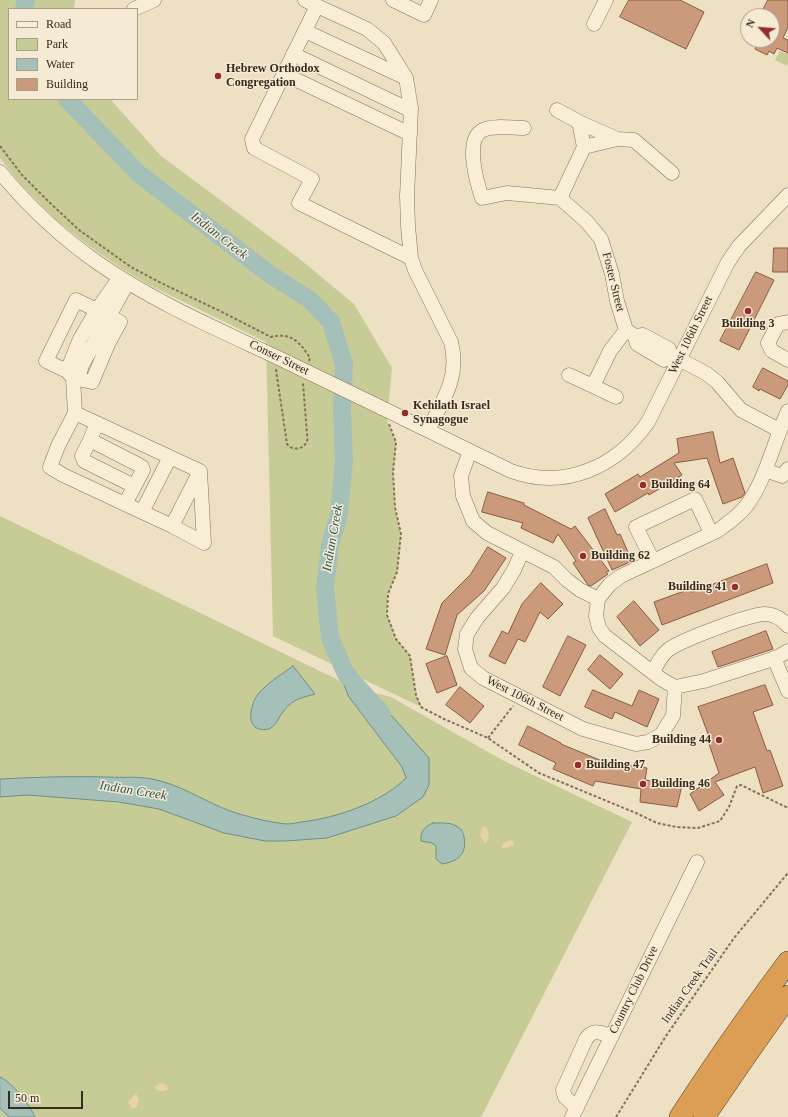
<!DOCTYPE html>
<html>
<head>
<meta charset="utf-8">
<style>
  body { margin:0 }
  #map { position:relative; width:788px; height:1117px; overflow:hidden; background:#eee0c3; font-family:Georgia,serif }
  canvas { display:block }
  .legend { position:absolute; left:8px; top:8px; width:130px; height:92px; box-sizing:border-box; background:#f5ead3; border:1px solid #a99d8b; margin:0; padding:5px 7px; list-style:none; font-size:12px; color:#382a1e }
  .legend li { display:flex; align-items:center; gap:8px; height:20px }
  .legend b { width:20px; border:1px solid #a99d8b }
  .north { position:absolute; left:740px; top:8px; width:40px; height:40px; box-sizing:border-box; background:#f5ead3; border:1px solid #a99d8b; border-radius:50%; rotate:296deg; font-size:11px; font-weight:700; line-height:16px; text-align:center; color:#382a1e }
  .north::after { content:''; display:block; margin:auto; width:14px; height:18px; background:#962b2e; clip-path:polygon(50% 0,100% 100%,50% 72%,0 100%) }
  .scale { position:absolute; left:8px; top:1091px; width:75px; height:18px; box-sizing:border-box; border:2px solid #382a1e; border-top:0; padding-left:5px; font-size:12px; line-height:14px; white-space:nowrap; color:#382a1e; -webkit-text-stroke:3px #f5ead3; paint-order:stroke }
</style>
</head>
<body>
<div id="map">
<canvas width="788" height="1117"></canvas>
<ul class="legend">
<li><b style="height:5px;background:#f8eed6"></b>Road</li>
<li><b style="height:11px;background:#c7cc97"></b>Park</li>
<li><b style="height:11px;background:#a5c0b8"></b>Water</li>
<li><b style="height:11px;background:#cb9a7a"></b>Building</li>
</ul>
<div class="north">N</div>
<div class="scale">50 m</div>
</div>
<script>
const c = document.querySelector('canvas').getContext('2d');
c.lineJoin = 'round';
function fill(path, color) {
  c.fillStyle = color;
  c.fill(path, 'evenodd');
}
function stroke(path, color, width, dash) {
  c.strokeStyle = color;
  c.lineWidth = width;
  c.lineCap = dash ? 'butt' : 'round';
  c.setLineDash(dash || []);
  c.stroke(path);
}
function drawText(font, color, halo, rows, align = 'center') {
  c.font = font + ' Georgia,serif';
  c.lineWidth = 3;
  c.setLineDash([]);
  c.textBaseline = 'middle';
  c.strokeStyle = halo;
  c.fillStyle = color;
  for (const [text, x, y, turn = 0] of rows) {
    c.save();
    c.translate(x, y);
    c.rotate((+turn || 0) * Math.PI / 180);
    c.textAlign = isNaN(turn) ? turn : align;
    if (halo) c.strokeText(text, 0, 0);
    c.fillText(text, 0, 0);
    c.restore();
  }
}
fill(new Path2D(`
  M0,0H75L74,9H9V99H110L161,156L296,256L354,304L392,368L387,421L396,442L393,472L395,507L401,534L397,572L388,594L387,615L396,639L410,656L416,695L421,707L273,636L266,342L149,285L118,266L85,243L55,219L18,181L0,158Z
  M780,51L788,54V63L787,66L775,60Z
  M0,516L357,689L391,697L504,761L632,822L481,1117H0Z`), '#c7cc97');
fill(new Path2D(`
  M484,826L487,828C489,833 490,839 485,843L480,835L482,828Z
  M510,840L514,842V845L504,849L502,847V844Z
  M161,1083L165,1084L169,1088C165,1093 160,1091 155,1089L156,1086Z
  M136,1093L139,1100L137,1107L132,1109L128,1102Z`), '#e9d4a1');
const water = new Path2D(`
  M293,666L315,694C297,699 291,700 280,716C278,720 275,725 271,728C268,730 263,730 259,729C246,725 251,706 256,697C265,684 281,675 293,666Z
  M343,682L357,689L391,715L429,758V785L423,797L396,816L327,838L286,841H265L224,833L159,809L119,802L27,795L0,797V779C37,777 73,776 109,777C123,778 138,776 152,779C179,784 204,801 230,811C248,817 268,822 286,824C291,824 296,823 301,822C336,818 381,803 406,778L402,767L349,697Z
  M433,823C441,823 451,822 458,827C462,829 463,833 464,837C467,854 459,861 442,864L436,859V846L432,843L421,841C420,832 425,826 433,823Z
  M0,1077C12,1082 30,1105 35,1117H9L0,1108Z`);
fill(water, '#a5c0b8');
stroke(water, '#6c8f85', 1);
stroke(new Path2D(`
  M24,9L26,0
  M67,99L139,174L268,273L310,300L331,322L344,364L342,410L344,460L339,514L330,545L325,588L330,638L346,674L382,714`), '#a5c0b8', 18);
const building = new Path2D(`
  M629,0H680L704,12L686,49L620,17Z
  M768,0H788V27L783,38L788,40V53L777,48L774,54L769,51L767,55L755,49L760,40H772V16H760Z
  M774,248H788V272H773Z
  M756,272L774,280L739,350L720,341Z
  M763,368L788,381V385L780,399L760,389L759,391L753,387Z
  M713,432L720,463L733,458L745,493L742,497L723,504L707,458L674,463L682,475L649,495L648,493L615,512L605,494L638,474L640,477L679,453L677,439Z
  M488,492L524,503V505L571,529L575,526L609,571L606,572L608,574L591,586L588,585L573,563L576,561L558,534L553,543L521,528L523,523L482,512Z
  M605,509L617,535L620,534L632,561L612,570L588,518Z
  M488,547L506,558L484,591L457,615L445,655L426,649L442,603L470,575Z
  M767,564L773,583L662,625L654,602L690,589L691,592Z
  M541,583L563,604L548,619L540,612L525,642L518,639L505,664L489,656L502,631L508,634L522,604Z
  M634,601L659,630L640,646L617,617Z
  M766,631L773,649L718,667L712,652Z
  M568,636L586,645L560,696L543,687Z
  M600,655L623,674L610,689L588,670Z
  M447,656L457,685L437,693L426,664Z
  M765,685L773,705L753,712L767,751L770,750L783,786L763,793L755,767L715,782L724,795L699,811L690,794L719,773L709,744L711,742L698,707Z
  M460,687L484,706L470,723L446,705Z
  M593,690L632,706L639,690L659,699L647,727L615,712L612,719L585,707Z
  M528,726L561,743V744L602,761L647,768L645,780L682,785L677,807L640,802L641,789L595,781L593,786L553,769L556,763L519,745Z`);
fill(building, '#cb9a7a');
stroke(building, '#875b40', 1);
const minor = new Path2D(`
  M305,0L317,6
  M393,0L424,15L431,0
  M134,9L154,0
  M594,24L606,0
  M305,31L406,78
  M293,54L410,110
  M284,74L410,134
  M557,110L579,122L617,139L634,140L672,173
  M524,128C512,128 494,125 483,130C464,139 477,183 482,198L507,193L560,198L587,222L601,239L612,274L617,301L626,330L635,336L637,344L664,360L670,357L679,359L707,374L717,382L741,410L779,430
  M584,147L617,139
  M0,172C28,206 61,237 98,263C157,304 224,332 289,363
  M560,198L584,147L579,122
  M411,258L299,203L312,179L254,148L252,139L317,6L367,29L384,43L406,78L411,108L407,196L408,226L411,258L415,270L451,342C460,378 443,400 428,430
  M788,322L778,324L768,343L772,351L788,360
  M635,336L643,335L669,349L670,357
  M67,371L80,339L97,310L120,277
  M569,375L593,386L610,351L626,330
  M73,378L75,413L200,471L172,526L63,475L50,467L58,446L75,413
  M78,379L82,365L109,316L120,322L108,344L92,382L73,378L67,371L46,361L76,300L109,316L128,282
  M593,386L616,397
  M380,407L511,471C564,490 616,468 648,422L728,262L739,246L788,195
  M788,411C774,441 766,479 747,505C739,516 727,524 717,531L621,576L610,584L598,599L596,616L599,628L605,636L661,679L675,687L704,681L776,658L788,651
  M97,423L90,440L137,464L142,467L143,470L125,504
  M90,440L82,456L84,461L134,486
  M470,451L461,476L463,496L473,521L487,533L554,567L567,580L580,590L598,599
  M765,470L782,476L788,469
  M142,512L170,457
  M172,526L204,543L200,471
  M522,552L514,570L503,588L477,618L467,634L465,649L471,668L483,678L583,729L636,744L648,742L661,735L673,716L675,687
  M653,561L636,527L695,499L711,533
  M774,658L788,691
  M653,673C657,663 661,656 668,650C681,640 748,615 764,614C774,614 782,619 788,626
  M577,1108L565,1097L563,1090L586,1039C594,1028 600,1033 612,1036
  M572,1117L697,862`);
const highway = new Path2D(`
  M680,1117C714,1064 750,1013 788,962
  M704,1117L745,1057L788,996`);
stroke(minor, '#88715a', 15);
stroke(highway, '#55402e', 22);
stroke(new Path2D(`
  M0,146L22,175L50,203L79,230L131,267L161,283L220,311L271,337C291,332 300,342 310,358L309,361
  M277,370H276L287,444C292,451 304,450 307,441C308,439 307,436 307,434L303,383
  M389,424L396,442L393,472L395,507L401,534L397,572L388,594L387,615L396,639L410,656L416,695L421,707L444,719L488,738L539,773L636,813L657,823L676,827L698,828L720,821L729,807L737,786L741,785L788,808
  M488,738L513,706
  M616,1117L666,1036L734,938L788,873`), '#88715a', 2, [3, 2]);
stroke(minor, '#f8eed6', 14);
stroke(highway, '#dc9e55', 21);
const minorBridge = new Path2D(`
  M289,363L380,407`);
stroke(minorBridge, '#88715a', 15, []);
stroke(minorBridge, '#f8eed6', 14);
for (const [x, y, r, color] of [
  [218,76,4,"#962b2e"],
  [748,311,4,"#962b2e"],
  [405,413,4,"#962b2e"],
  [643,485,4,"#962b2e"],
  [583,556,4,"#962b2e"],
  [735,587,4,"#962b2e"],
  [719,740,4,"#962b2e"],
  [578,765,4,"#962b2e"],
  [643,784,4,"#962b2e"]
]) {
  const dot = new Path2D();
  dot.arc(x, y, r, 0, 2 * Math.PI);
  c.fillStyle = color;
  c.fill(dot);
  stroke(dot, '#f5ead3', 1.5);
}
drawText('bold 12px', '#382a1e', '#f5ead3', [
  ["Hebrew Orthodox",226,69],
  ["Congregation",226,83],
  ["Building 3",748,324,"center"],
  ["Kehilath Israel",413,406],
  ["Synagogue",413,420],
  ["Building 64",651,485],
  ["Building 62",591,556],
  ["Building 41",727,587,"right"],
  ["Building 44",711,740,"right"],
  ["Building 47",586,765],
  ["Building 46",651,784]
], 'left');
drawText('12px', '#382a1e', '#f5ead3', [
  ["Foster Street",613,282,76],
  ["West 106th Street",691,335,-64],
  ["Conser Street",279,358,26],
  ["West 106th Street",525,699,27],
  ["Indian Creek Trail",690,986,-55],
  ["Country Club Drive",634,990,-64]
]);
drawText('italic 13px', '#2e5754', '#f5ead3', [
  ["Indian Creek",219,236,38],
  ["Indian Creek",333,538,-80],
  ["Indian Creek",133,791,9]
]);
</script>
</body>
</html>
